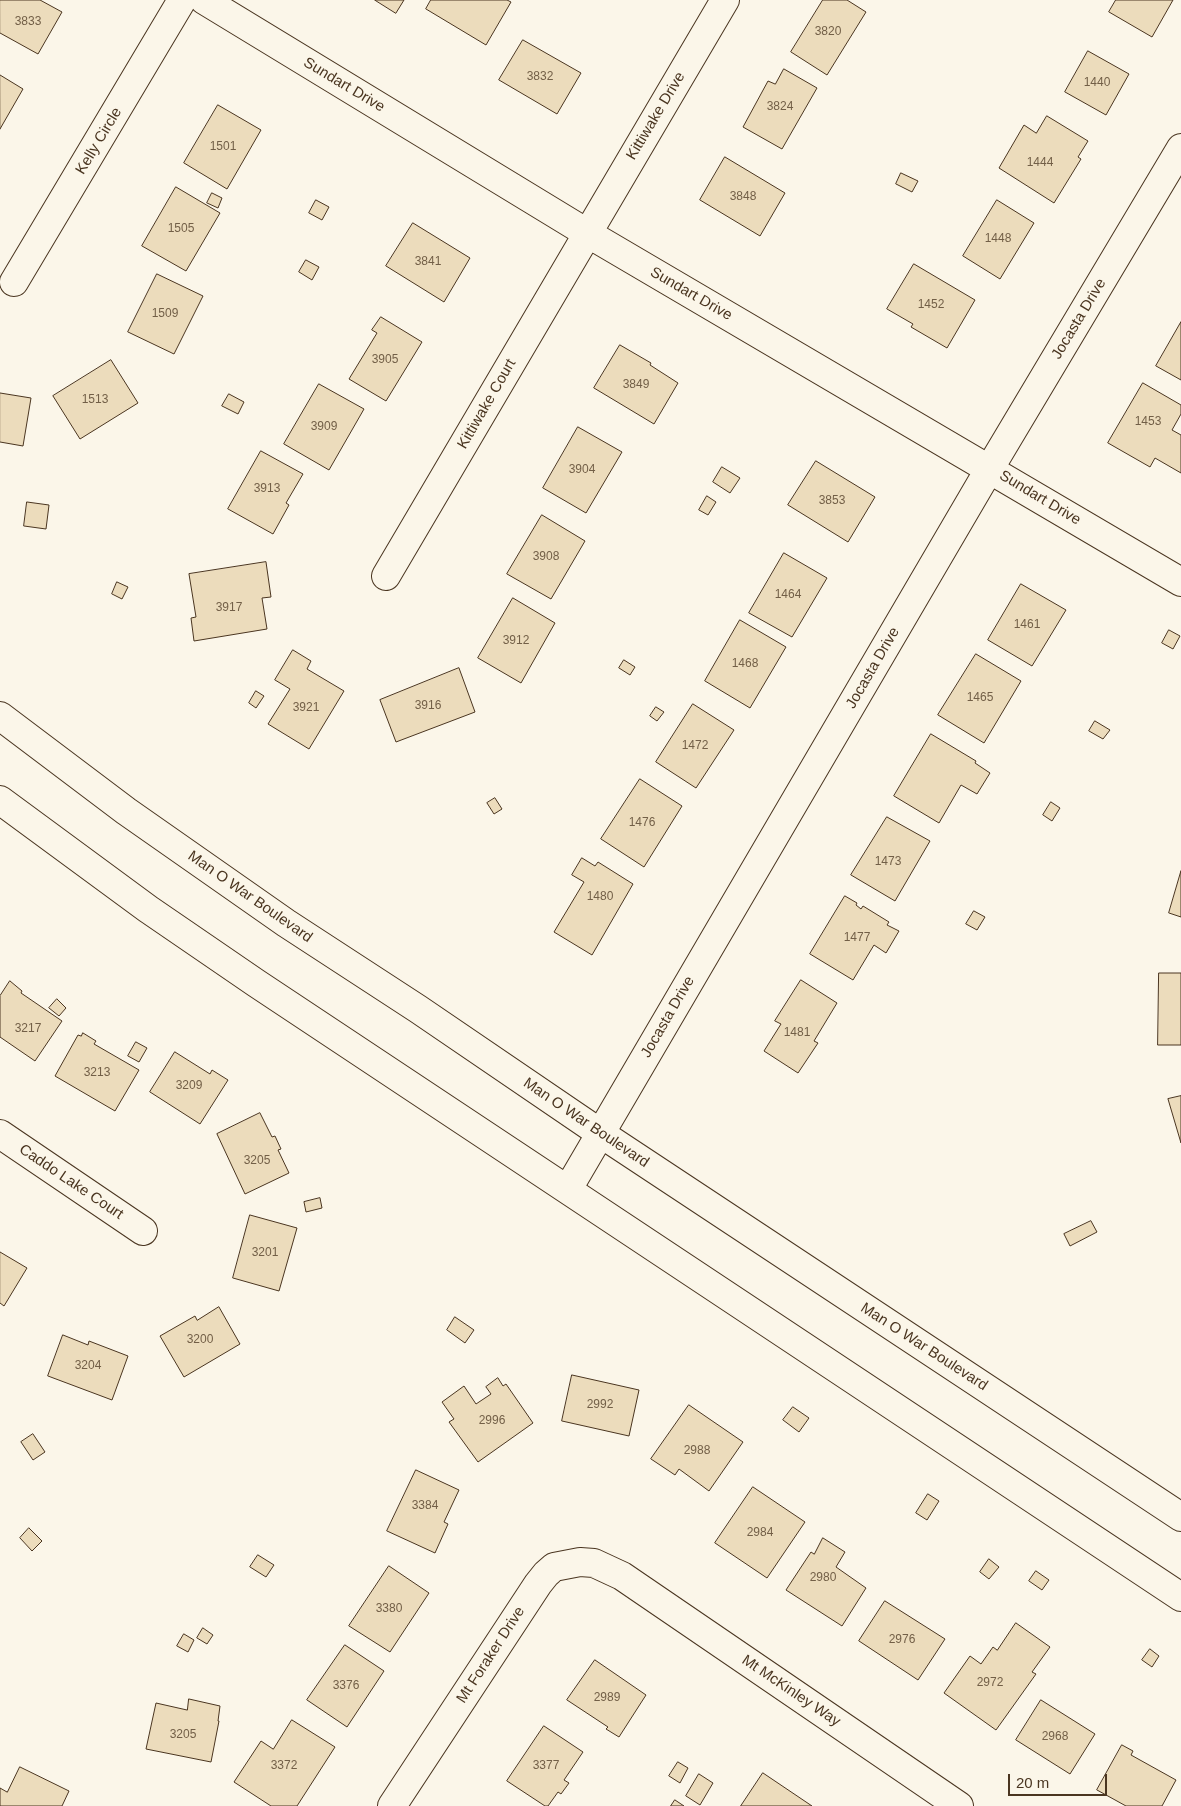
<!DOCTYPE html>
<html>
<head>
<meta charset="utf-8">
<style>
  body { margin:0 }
  #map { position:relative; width:1181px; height:1806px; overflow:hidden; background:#fbf6e9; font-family:Helvetica,sans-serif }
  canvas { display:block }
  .scale { position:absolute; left:1008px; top:1774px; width:99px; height:22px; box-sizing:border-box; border:2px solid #4a3520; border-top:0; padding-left:6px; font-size:15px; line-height:18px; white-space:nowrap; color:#4a3520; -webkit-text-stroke:4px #fbf6e9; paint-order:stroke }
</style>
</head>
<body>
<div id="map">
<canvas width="1181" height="1806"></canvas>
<div class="scale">20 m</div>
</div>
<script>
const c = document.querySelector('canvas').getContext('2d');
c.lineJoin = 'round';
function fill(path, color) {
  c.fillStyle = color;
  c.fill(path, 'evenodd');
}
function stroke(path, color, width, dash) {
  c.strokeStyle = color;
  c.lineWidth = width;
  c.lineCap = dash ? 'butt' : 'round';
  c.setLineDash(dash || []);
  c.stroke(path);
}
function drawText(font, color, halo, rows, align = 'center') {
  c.font = font + ' Helvetica,sans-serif';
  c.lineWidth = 4;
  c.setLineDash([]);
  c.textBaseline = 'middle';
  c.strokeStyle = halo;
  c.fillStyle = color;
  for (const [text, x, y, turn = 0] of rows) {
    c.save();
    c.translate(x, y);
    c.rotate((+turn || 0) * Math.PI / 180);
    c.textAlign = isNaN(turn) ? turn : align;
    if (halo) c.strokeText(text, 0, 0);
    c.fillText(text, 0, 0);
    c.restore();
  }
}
const building = new Path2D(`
  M0,0H40L62,12L38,54L0,33Z
  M375,0H404L396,13Z
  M431,0H507L511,2L486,45L426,9Z
  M823,0H847L866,12L827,75L791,52Z
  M1116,0H1173L1152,37L1109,12Z
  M523,40L581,73L557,114L499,80Z
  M1088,51L1129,74L1106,115L1065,92Z
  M784,69L817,88L782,149L743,127L768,81L775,84Z
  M0,75L23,89L0,129Z
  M218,105L261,130L227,189L184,163Z
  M1047,116L1088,141L1078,157L1081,159L1054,203L999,168L1024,125L1036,133Z
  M725,157L785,193L760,236L700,200Z
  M901,173L918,181L912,192L896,184Z
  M176,187L220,213L186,271L142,246Z
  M212,193L222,198L218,208L207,203Z
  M316,200L329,207L322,220L309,213Z
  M997,200L1034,223L1000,279L963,256Z
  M413,223L470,258L444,302L386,266Z
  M306,260L319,267L312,280L299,272Z
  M914,264L975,300L947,348L911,327L913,324L887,309Z
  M157,274L203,296L174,354L128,332Z
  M381,317L422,342L386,401L349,379L377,333L372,330Z
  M1181,322V380L1156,366Z
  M620,345L651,363L650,365L678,383L654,424L594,388Z
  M111,360L138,403L80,439L53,396Z
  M1143,383L1181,405V414L1172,430L1181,435V473L1155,458L1150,467L1108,443Z
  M319,384L364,409L329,470L284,444Z
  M0,393L31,398L23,446L0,442Z
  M229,394L244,402L238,414L222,406Z
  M578,427L622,452L586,513L543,488Z
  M261,451L303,474L286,503L289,505L273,534L228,509Z
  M816,461L875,497L848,542L788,505Z
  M722,467L740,478L730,493L713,482Z
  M707,496L716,502L708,515L699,510Z
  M27,502L49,505L46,529L24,526Z
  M542,515L585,541L551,599L507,574Z
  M784,553L827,578L792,637L749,613Z
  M266,562L271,597L262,598L267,629L194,641L191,618L196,617L189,574Z
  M117,582L128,587L122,599L112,594Z
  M1021,584L1066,610L1032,666L988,640Z
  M513,598L555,623L521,683L478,658Z
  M740,620L786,647L750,708L705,681Z
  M1169,630L1180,636L1173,649L1162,643Z
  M293,650L311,661L307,669L344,691L309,749L268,724L290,689L275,680Z
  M976,654L1021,681L984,743L938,715Z
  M624,660L635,667L630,675L619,668Z
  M459,668L475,712L396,742L380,700Z
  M256,691L264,696L256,708L249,703Z
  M693,704L734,730L696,788L656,762Z
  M656,707L664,712L657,721L650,716Z
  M1095,721L1110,730L1103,739L1089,731Z
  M931,734L976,761L975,763L990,773L977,794L961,785L939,823L894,796Z
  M640,779L682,806L644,867L601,839Z
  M495,798L502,809L494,814L487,803Z
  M1051,802L1060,808L1052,821L1043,815Z
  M887,817L930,841L895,901L851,875Z
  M582,858L595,866L598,862L633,884L592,955L554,932L584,882L572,875Z
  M1181,871V917L1169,913Z
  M845,896L857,903L856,905L861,909L863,906L889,922L887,925L899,931L886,953L874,945L853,980L810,954Z
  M974,911L985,917L977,930L966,924Z
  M1159,973H1181V1045H1158Z
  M801,980L837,1003L814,1041L818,1043L798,1073L764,1051L781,1024L775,1021Z
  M10,981L22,991L21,993L62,1021L35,1061L0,1037V996Z
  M57,999L66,1008L59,1016L49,1008Z
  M83,1033L96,1041L94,1044L139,1070L115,1111L55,1076L78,1035L81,1036Z
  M136,1042L147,1048L139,1062L128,1056Z
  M175,1052L210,1074L212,1070L228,1080L200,1124L150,1092Z
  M1181,1096V1143L1168,1099Z
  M260,1113L272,1137L275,1136L281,1149L278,1150L289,1173L245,1194L217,1134Z
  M320,1198L322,1208L306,1212L304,1202Z
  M250,1215L297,1228L279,1291L233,1278Z
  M1091,1221L1097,1232L1070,1246L1064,1234Z
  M0,1252L27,1268L4,1306L0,1303Z
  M219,1307L240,1344L184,1377L160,1336L195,1316L197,1320Z
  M455,1317L474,1330L465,1343L447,1330Z
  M63,1335L88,1345L89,1341L128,1356L112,1400L48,1376Z
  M572,1375L639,1390L629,1436L562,1421Z
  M498,1378L503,1386L506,1384L533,1423L478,1462L449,1422L454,1419L442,1402L464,1386L476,1404L491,1394L486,1387Z
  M689,1405L743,1442L709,1491L679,1469L675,1475L651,1459Z
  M793,1407L809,1418L799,1432L783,1420Z
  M33,1434L45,1452L33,1460L21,1442Z
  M416,1470L459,1490L444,1522L448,1524L435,1553L387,1531Z
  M753,1487L805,1522L767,1578L715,1543Z
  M928,1494L939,1501L927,1520L916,1513Z
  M29,1528L42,1541L32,1551L20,1538Z
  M823,1538L845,1552L836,1567L866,1588L842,1626L786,1590L811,1552L814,1554Z
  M258,1555L274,1565L266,1577L250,1567Z
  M989,1559L999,1567L989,1579L980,1572Z
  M389,1566L429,1593L390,1652L349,1626Z
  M1036,1571L1049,1580L1042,1590L1029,1581Z
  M885,1601L945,1639L918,1680L859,1641Z
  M1016,1623L1050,1647L1032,1672L1036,1674L996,1730L944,1693L970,1656L981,1664L993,1647L997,1650Z
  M203,1628L213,1635L207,1644L197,1638Z
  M184,1634L194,1640L188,1652L177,1646Z
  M345,1645L384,1671L347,1727L307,1700Z
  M1150,1649L1159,1656L1152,1667L1142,1660Z
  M595,1660L646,1695L619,1737L606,1729L608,1727L567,1700Z
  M189,1699L220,1706L218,1721H219L211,1762L146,1749L156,1703L187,1710Z
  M1041,1700L1095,1734L1070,1774L1016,1740Z
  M292,1720L335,1747L297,1806H271L234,1782L261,1741L273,1749Z
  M544,1726L583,1752L564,1780L569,1783L561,1794L558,1792L548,1806H545L507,1781Z
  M1122,1745L1133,1751L1131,1755L1176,1780L1162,1806H1126L1097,1790Z
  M678,1762L688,1768L680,1783L669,1776Z
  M20,1767L69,1791L62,1806H0V1788L7,1792Z
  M763,1773L812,1806H741Z
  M699,1774L713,1783L700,1805L686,1796Z
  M675,1800L684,1806H671Z`);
fill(building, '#ecdcbc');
stroke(building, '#4a3520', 1);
const minor = new Path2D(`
  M204,0L587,233L1181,582
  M14,282L182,0
  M386,576L725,0
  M0,1134L143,1231
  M568,1189L990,468L1181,148
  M392,1806L538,1584L546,1574L554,1567L580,1562L594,1563L622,1576L959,1806`);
const primary = new Path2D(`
  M0,716L126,811L286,923L418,1009L600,1133L1181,1517
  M0,800L148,909L256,983L1181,1597`);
stroke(minor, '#4a3520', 30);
stroke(primary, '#4a3520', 30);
stroke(minor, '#fbf6e9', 28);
stroke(primary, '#fbf6e9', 28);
drawText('12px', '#725f47', null, [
  ["3833",28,22],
  ["3820",828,32],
  ["3832",540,77],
  ["1440",1097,83],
  ["3824",780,107],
  ["1501",223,147],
  ["1444",1040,163],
  ["3848",743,197],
  ["1505",181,229],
  ["1448",998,239],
  ["3841",428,262],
  ["1452",931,305],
  ["1509",165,314],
  ["3905",385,360],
  ["3849",636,385],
  ["1513",95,400],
  ["1453",1148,422],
  ["3909",324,427],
  ["3904",582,470],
  ["3913",267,489],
  ["3853",832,501],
  ["3908",546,557],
  ["1464",788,595],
  ["3917",229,608],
  ["1461",1027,625],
  ["3912",516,641],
  ["1468",745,664],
  ["1465",980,698],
  ["3916",428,706],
  ["3921",306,708],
  ["1472",695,746],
  ["1476",642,823],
  ["1473",888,862],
  ["1480",600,897],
  ["1477",857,938],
  ["3217",28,1029],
  ["1481",797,1033],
  ["3213",97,1073],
  ["3209",189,1086],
  ["3205",257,1161],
  ["3201",265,1253],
  ["3200",200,1340],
  ["3204",88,1366],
  ["2992",600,1405],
  ["2996",492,1421],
  ["2988",697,1451],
  ["3384",425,1506],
  ["2984",760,1533],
  ["2980",823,1578],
  ["3380",389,1609],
  ["2976",902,1640],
  ["2972",990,1683],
  ["3376",346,1686],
  ["2989",607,1698],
  ["3205",183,1735],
  ["2968",1055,1737],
  ["3372",284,1766],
  ["3377",546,1766]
]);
drawText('15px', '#4a3520', '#fbf6e9', [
  ["Sundart Drive",344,85,31],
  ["Kittiwake Drive",656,116,-59],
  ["Kelly Circle",99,141,-59],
  ["Sundart Drive",691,294,30],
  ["Jocasta Drive",1079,319,-59],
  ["Kittiwake Court",487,404,-60],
  ["Sundart Drive",1040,498,31],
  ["Jocasta Drive",873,668,-60],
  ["Man O War Boulevard",250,897,35],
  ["Jocasta Drive",668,1017,-60],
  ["Man O War Boulevard",586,1123,34],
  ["Caddo Lake Court",71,1182,34],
  ["Man O War Boulevard",924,1347,33],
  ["Mt Foraker Drive",491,1655,-57],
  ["Mt McKinley Way",791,1691,34]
]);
</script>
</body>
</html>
